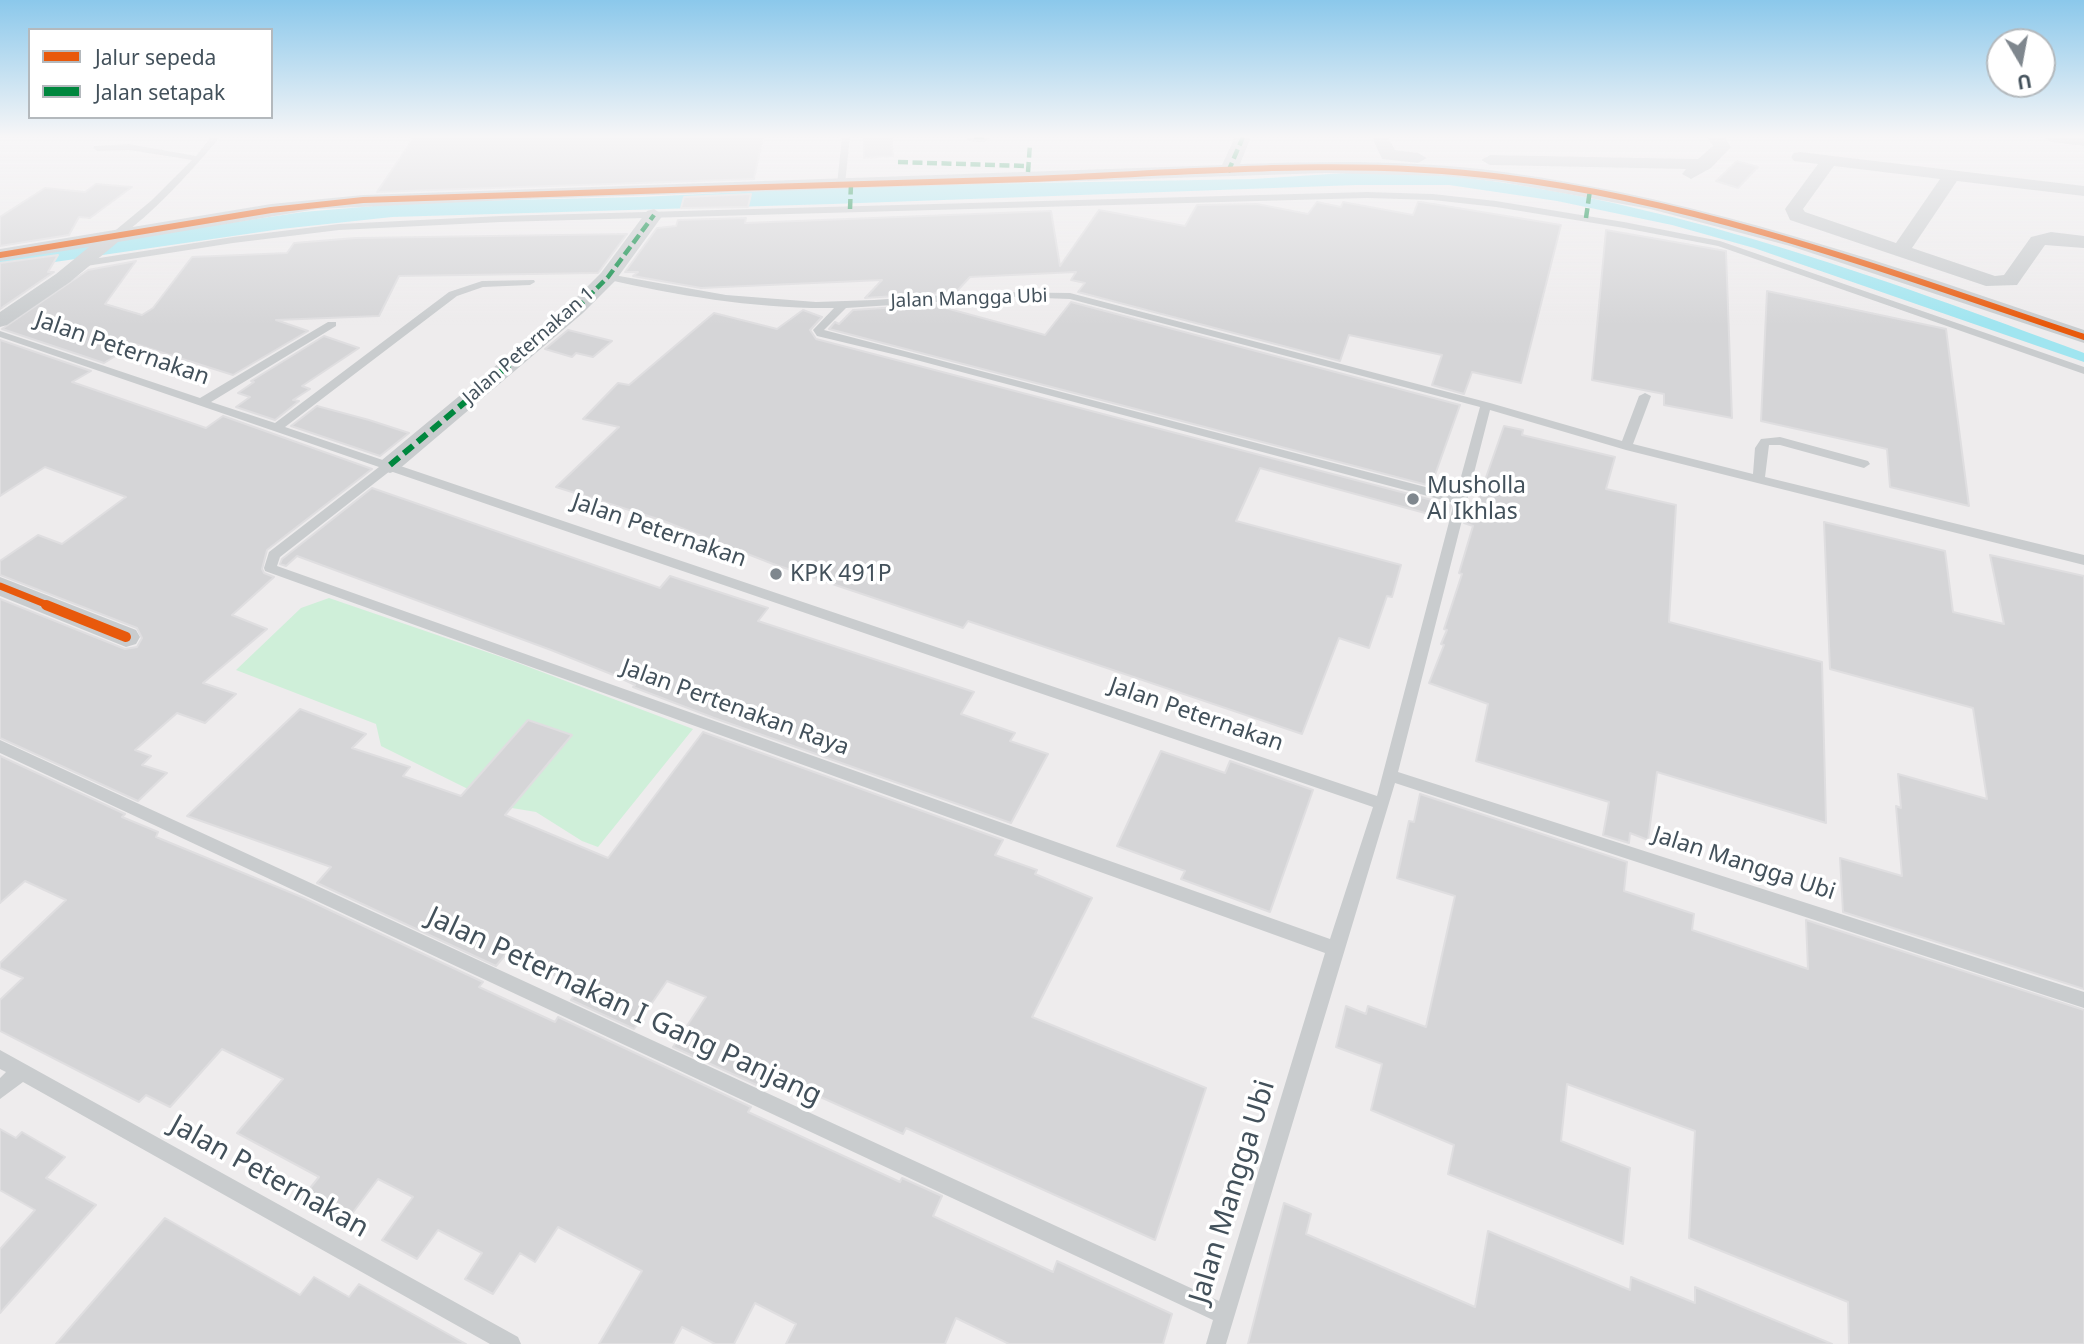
<!DOCTYPE html>
<html>
<head>
<meta charset="utf-8">
<style>
  body { margin:0 }
  #map { position:relative; width:2084px; height:1344px; overflow:hidden; background:#eeeced; font-family:"Noto Sans",sans-serif }
  canvas { display:block }
  .legend { position:absolute; left:28px; top:28px; width:245px; height:91px; box-sizing:border-box; background:#fff; border:2px solid #b4b9bd; margin:0; padding:9px 12px; list-style:none; font-size:21px; color:#43515b }
  .legend li { display:flex; align-items:center; gap:14px; height:35px }
  .legend b { width:35px; border:2px solid #b4b9bd }
  .north { position:absolute; left:1986px; top:28px; width:70px; height:70px; box-sizing:border-box; background:#fff; border:2px solid #b4b9bd; border-radius:50%; rotate:170deg; font-size:19px; font-weight:700; line-height:28px; text-align:center; color:#43515b }
  .north::after { content:''; display:block; margin:auto; width:24px; height:32px; background:#7f878e; clip-path:polygon(50% 0,100% 100%,50% 72%,0 100%) }
</style>
</head>
<body>
<div id="map">
<canvas width="2084" height="1344"></canvas>
<ul class="legend">
<li><b style="height:9px;background:#e8590c"></b>Jalur sepeda</li>
<li><b style="height:9px;background:#00873e"></b>Jalan setapak</li>
</ul>
<div class="north">U</div>
</div>
<script>
const c = document.querySelector('canvas').getContext('2d');
c.lineJoin = 'round';
function fill(path, color) {
  c.fillStyle = color;
  c.fill(path, 'evenodd');
}
function stroke(path, color, width, dash) {
  c.strokeStyle = color;
  c.lineWidth = width;
  c.lineCap = dash ? 'butt' : 'round';
  c.setLineDash(dash || []);
  c.stroke(path);
}
function drawText(font, color, halo, rows, align = 'center') {
  c.font = font + ' "Noto Sans",sans-serif';
  c.lineWidth = 7;
  c.setLineDash([]);
  c.textBaseline = 'middle';
  c.strokeStyle = halo;
  c.fillStyle = color;
  for (const [text, x, y, turn = 0] of rows) {
    c.save();
    c.translate(x, y);
    c.rotate((+turn || 0) * Math.PI / 180);
    c.textAlign = isNaN(turn) ? turn : align;
    if (halo) c.strokeText(text, 0, 0);
    c.fillText(text, 0, 0);
    c.restore();
  }
}
fill(new Path2D(`
  M329,598L510,660L693,729L598,847L582,841L536,812L512,808L470,790L381,746L376,724L236,670L301,608Z`), '#cfefd9');
fill(new Path2D(`
  M1361,172C1391,173 1421,173 1451,176C1670,200 1879,277 2084,353V362L1754,248L1672,225L1557,201L1449,185H1357L833,204L392,217L281,229L0,270V257L303,212L421,202L641,197L865,186L1253,179Z`), '#a0e5f0');
const building = new Path2D(`
  M414,137H763L754,179L377,192Z
  M864,137H892L893,156L864,158Z
  M1737,161L1758,167L1738,188L1716,181Z
  M96,184L132,187L90,218L79,217L69,235L0,246V217L45,188L85,192Z
  M751,194L748,207L681,208L684,197Z
  M1317,202L1341,207L1343,202L1413,215L1418,202H1421L1561,225L1521,383L1472,372L1464,394L1432,385L1442,355L1349,335L1340,361L1078,292L1085,283L1071,280L1076,272L970,277L956,292L865,298L882,280L701,288L633,276L638,272H625L657,228L676,226L678,220L746,218L745,223L1051,211L1060,266L1099,210L1185,226L1197,205L1257,204L1308,214Z
  M1606,230L1726,251L1732,418L1664,405V394L1592,380Z
  M627,234L598,273L399,276L379,316L276,320L308,331L233,375L135,344L104,363L2,329L88,270L136,261L105,304L142,315L153,308L192,257L287,253L294,243L355,238Z
  M58,255L48,272H54L0,309V263Z
  M1767,291L1946,329L1969,506L1890,487L1887,449L1761,421Z
  M1071,302L1460,405L1431,486L829,329L835,322L839,324L853,310L944,304L942,307L1045,335Z
  M803,310L822,317L810,330L816,339L1451,505L1447,519L1260,468L1236,521L1401,565L1392,597L1387,596L1369,648L1339,638L1302,734L968,621L963,628L773,564L661,520L556,487L619,427L583,419L618,383L629,385L714,313L777,329Z
  M568,330L612,341L593,357L576,353L572,357L545,349Z
  M324,336L359,348L302,386L310,389L293,400L299,401L275,420L236,407L250,397L238,393L254,382L251,381Z
  M0,340L91,371L72,382L206,428L223,416L372,469L267,550L262,569L264,573L274,577L232,615L267,629L203,683L236,694L205,723L177,713L135,750L151,756L142,765L167,773L138,801L0,738V599L125,649L137,647L142,638L137,628L0,575V561L38,535L62,544L126,497L45,467L0,496Z
  M317,406L369,420L409,433L380,456L291,426Z
  M1504,426L1523,430L1522,435L1615,457L1606,489L1676,505L1669,622L1822,662L1826,823L1657,772L1648,840L1630,833L1629,843L1603,835L1609,802L1476,761L1488,704L1429,683L1444,645L1441,644L1447,630L1444,629L1462,574L1459,573L1473,526L1464,523L1469,504L1476,506Z
  M372,488L660,588L670,576L768,608L758,621L974,692L961,714L1015,733L1010,741L1048,754L1011,823L714,718L633,687L635,685L616,676L551,650L297,556L286,566L280,564L282,559Z
  M1824,522L1945,551L1953,612L2004,624L1990,555L2084,576V989L1843,912L1840,858L1902,876L1896,806L1901,808L1898,774L1987,799L1973,708L1830,669Z
  M300,709L366,734L352,748L410,767L403,776L461,796L528,720L572,735L505,815L608,858L703,732L1003,840L995,855L1037,870L1035,874L1092,898L1032,1017L1206,1088L1155,1240L906,1128L903,1134L769,1074L761,1087L673,1047L706,997L667,981L634,1029L571,1000L580,987L507,953L496,966L317,883L331,867L187,816Z
  M1161,751L1225,773L1230,761L1313,790L1270,912L1181,879L1185,871L1117,846Z
  M0,756L125,814L122,817L158,832L156,837L304,898L483,982L479,987L555,1022L558,1017L751,1107L748,1112L900,1182L902,1178L942,1196L933,1216L1053,1272L1057,1261L1172,1314L1163,1344H1009L956,1318L945,1344H786L796,1324L755,1303L734,1344H715L682,1327L673,1344H599L642,1271L558,1227L535,1262L520,1253L493,1294L465,1279L482,1253L438,1230L417,1259L382,1240L413,1197L378,1179L342,1227L298,1203L319,1177L237,1133L283,1079L222,1049L170,1107L146,1095L139,1102L0,1031V1000L23,978L0,968V963L66,900L25,881L0,903Z
  M1420,794L1627,862L1624,891L1694,914L1692,930L1808,969L1806,920L2084,1010V1344H1849L1848,1302L1689,1238L1695,1131L1567,1084L1561,1141L1630,1168L1623,1244L1448,1174L1454,1145L1371,1110L1382,1064L1336,1047L1346,1006L1366,1014L1368,1006L1426,1027L1455,896L1397,878L1409,821L1414,822Z
  M0,1129L16,1138L22,1132L65,1157L46,1178L96,1205L0,1313V1249L35,1210L0,1190Z
  M1284,1203L1311,1214L1306,1234L1475,1307L1488,1231L1630,1290L1631,1277L1695,1303V1287L1832,1344H1248Z
  M165,1218L300,1295L314,1277L349,1297L359,1284L466,1344H56Z`);
fill(building, '#d5d5d7');
stroke(building, '#dfdee0', 2);
fill(new Path2D(`
  M211,137H220C206,155 132,239 111,238V234L152,200L192,160L129,150L97,151L93,148L94,146L129,144L196,156Z
  M842,137H850L845,184L841,187L837,184Z
  M1367,192L1433,194L1496,201L1624,222L1720,241L2084,367V374L1718,246L1624,228L1496,207L1433,200L1367,198L501,222L339,230L233,243L80,267L75,264L80,261L233,237L339,224L501,216Z
  M608,274L726,295L816,302L874,300L986,292L1070,293L1490,403L1622,441L1639,396L1645,393L1651,396L1633,444L1753,474L1755,448L1761,439L1780,437L1868,461L1870,464L1864,468L1780,445H1769L1765,477L2084,555V565L1626,450L1490,410L1398,772L2084,992V1008L1395,783L1226,1344H1206L1213,1320L0,753V740L1219,1301L1325,953L265,571L264,568L269,552L379,467L0,337V331L200,398L328,322H336V326L211,402L275,423L449,292L482,281L534,280L535,282L530,285L483,287L457,296L285,427L1377,796L1454,503L905,357L817,336L813,330L834,308C757,309 679,296 605,279L603,277ZM1014,297L1070,299L1480,407L1456,495L824,330L846,308ZM390,471L1373,807L1330,939L277,566L280,557Z
  M0,1050L518,1337L521,1344H490L23,1082L0,1099V1078L6,1072L0,1069Z`), '#c9ccce');
fill(new Path2D(`
  M966,137H992L984,142L968,141Z
  M1235,137H1251L1240,164C1328,161 1417,160 1504,172C1704,199 1894,266 2084,330V343L1790,246L1650,209L1502,182L1444,176L1326,173L530,199L317,209L118,242L70,282L7,325L0,327V312L56,274L89,247L0,261V249L271,204L363,195L1222,165Z
  M1372,137H1388L1395,150L1418,153L1427,158L1418,163L1382,159Z
  M1707,137H1724L1731,147L1711,168L1691,179L1682,174L1686,169L1490,165L1481,160L1490,155L1698,159L1713,146Z
  M2043,137H2084V146L2051,142Z
  M1800,152L2084,186V196L1957,181L1912,248L1995,276L2004,275L2031,237L2051,232L2084,236V248L2045,245L2017,285L1986,286L1790,220L1785,209L1818,164L1794,161L1791,157L1794,153ZM1834,166L1940,179L1896,243L1805,212L1803,209Z
  M654,209L663,215L615,281L583,313L398,470L390,473L382,470L378,465L382,460L569,305L601,273L647,211Z
  M0,577L136,630L140,637L136,644L126,647L0,596Z`), '#c9ccce');
stroke(new Path2D(`
  M974,137H984
  M898,162L1027,166
  M1028,172L1030,144
  M1228,172L1243,137
  M850,209L851,184
  M1586,218L1590,190
  M532,346L576,309L608,277L654,215`), '#00873e', 4.5, [10, 4.5]);
stroke(new Path2D(`
  M390,465L534,344`), '#00873e', 6, [12, 6]);
stroke(new Path2D(`
  M0,255L271,210L363,200C585,191 807,187 1029,179C1186,173 1345,157 1502,177C1702,202 1894,273 2084,337`), '#e8590c', 6);
stroke(new Path2D(`
  M0,586L50,606`), '#e8590c', 7);
stroke(new Path2D(`
  M46,605L126,637`), '#e8590c', 10);
const sky = c.createLinearGradient(0, 0, 0, 325);
sky.addColorStop(0, '#8bc8eb');
sky.addColorStop(0.42, '#f7f6f7');
sky.addColorStop(1, '#f7f6f700');
c.fillStyle = sky;
c.fillRect(0, 0, 2084, 325);
for (const [x, y, r, color] of [
  [1413,499,7,"#7f878e"],
  [776,574,7,"#7f878e"]
]) {
  const dot = new Path2D();
  dot.arc(x, y, r, 0, 2 * Math.PI);
  c.fillStyle = color;
  c.fill(dot);
  stroke(dot, '#fff', 2.5);
}
drawText('19px', '#43515b', '#fff', [
  ["Jalan Mangga Ubi",969,299,-2],
  ["Jalan Peternakan 1",529,346,-41]
]);
drawText('23px', '#43515b', '#fff', [
  ["Jalan Peternakan",122,349,19],
  ["Jalan Peternakan",659,531,19],
  ["Jalan Pertenakan Raya",735,708,20],
  ["Jalan Peternakan",1196,715,19],
  ["Jalan Mangga Ubi",1744,864,18]
]);
drawText('23px', '#43515b', '#fff', [
  ["Musholla",1427,486],
  ["Al Ikhlas",1427,512],
  ["KPK 491P",790,574]
], 'left');
drawText('28px', '#43515b', '#fff', [
  ["Jalan Peternakan I Gang Panjang",624,1007,25],
  ["Jalan Peternakan",269,1177,29],
  ["Jalan Mangga Ubi",1233,1192,-73]
]);
</script>
</body>
</html>
